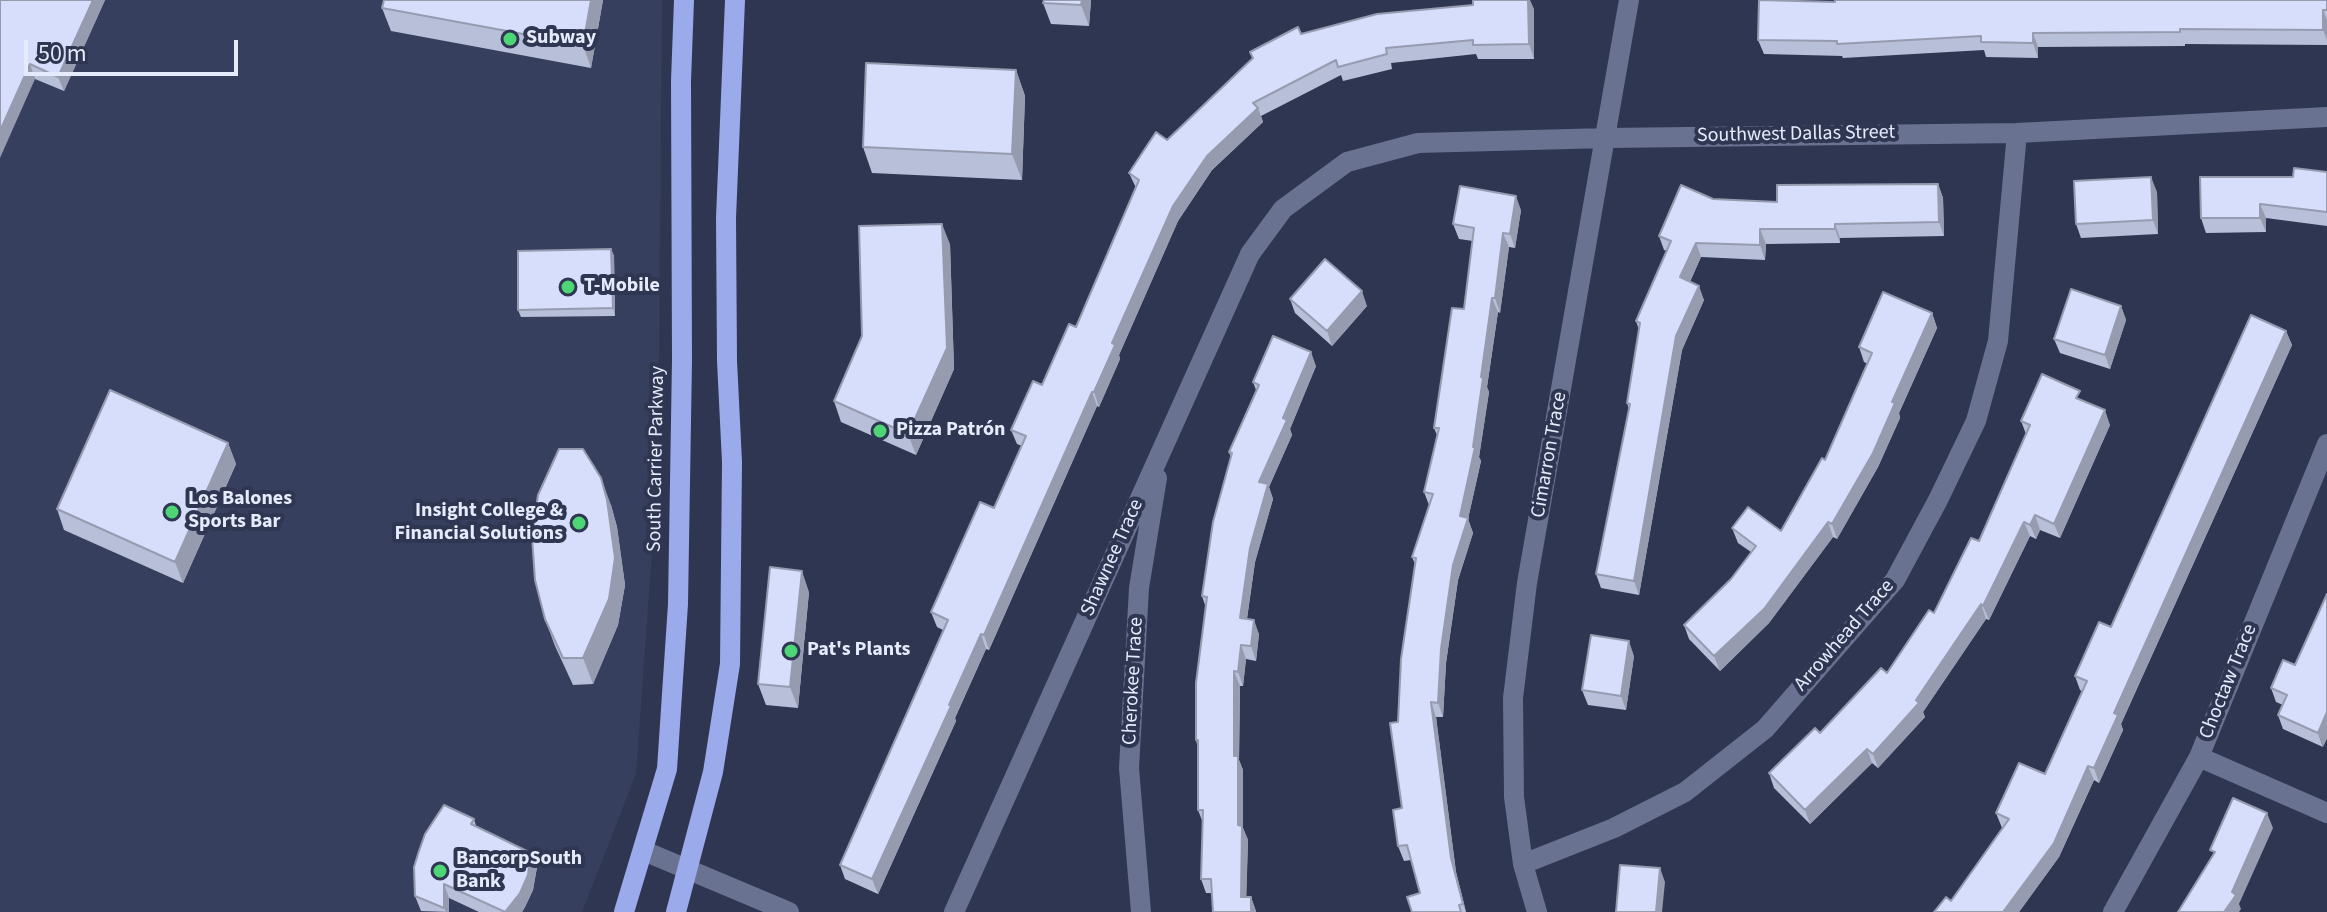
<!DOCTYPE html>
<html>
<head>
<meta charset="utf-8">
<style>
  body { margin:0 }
  #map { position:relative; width:2327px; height:912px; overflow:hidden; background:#2f3651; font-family:"Source Sans 3",sans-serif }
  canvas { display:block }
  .scale { position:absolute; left:24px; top:40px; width:214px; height:36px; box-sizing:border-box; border:4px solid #e5ebfc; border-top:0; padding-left:10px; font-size:24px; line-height:28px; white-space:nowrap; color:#e5ebfc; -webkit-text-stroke:6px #2f3651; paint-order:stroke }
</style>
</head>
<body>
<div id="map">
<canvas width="2327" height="912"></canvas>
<div class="scale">50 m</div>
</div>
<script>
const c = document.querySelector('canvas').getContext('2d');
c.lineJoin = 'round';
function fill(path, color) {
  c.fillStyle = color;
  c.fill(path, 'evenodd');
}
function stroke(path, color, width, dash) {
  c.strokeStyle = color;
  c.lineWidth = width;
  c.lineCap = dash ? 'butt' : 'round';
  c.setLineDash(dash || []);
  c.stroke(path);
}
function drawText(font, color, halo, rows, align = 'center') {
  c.font = font + ' "Source Sans 3",sans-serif';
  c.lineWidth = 8;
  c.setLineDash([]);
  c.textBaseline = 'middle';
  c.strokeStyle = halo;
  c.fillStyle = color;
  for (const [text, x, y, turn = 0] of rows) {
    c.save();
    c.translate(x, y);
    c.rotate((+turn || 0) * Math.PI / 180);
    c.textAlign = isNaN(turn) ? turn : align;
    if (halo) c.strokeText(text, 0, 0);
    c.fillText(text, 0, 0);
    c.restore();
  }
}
fill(new Path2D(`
  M0,0H662L658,468L636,774L582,912H0Z`), '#373f5f');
stroke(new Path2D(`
  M2199,757L2327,813
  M644,851L789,912
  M1523,864L1614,828L1685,792L1765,729L1895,580L1938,500L1976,421L1998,341L2017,133
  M954,912L1250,254L1283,209L1347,162L1418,143L1607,138L2017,133L2327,117
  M1141,912L1129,768L1139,588L1157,478
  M1537,912L1523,864L1514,797L1513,698L1527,583L1629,0
  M2113,912L2199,757L2327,444`), '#697291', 20);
stroke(new Path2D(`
  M624,912L667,769L678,604L682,360L681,81L684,0
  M676,912L713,772L730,664L732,462L727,361L726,218L735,0`), '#9aaaea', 20);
fill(new Path2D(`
  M0,0H105L64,91L35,79Z
  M384,0H603L591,68L391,31L382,8Z
  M1091,0L1089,26L1051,24L1043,3Z
  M2327,0V45L2185,44V46L2038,47V58L1986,57L1984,50L1843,58L1842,56L1764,54L1758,40L1835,2Z
  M1534,9V59H1478L1476,54L1391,63L1392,69L1343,81L1341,75L1261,116L1263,122L1212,170L1178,221L1119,355L1120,359L1099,407L1097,406L989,650L986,649L955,718L956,721L878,894L845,879L840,865L943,630L937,627L931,612L994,508L1022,446L1017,444L1011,430L1042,385L1076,327L1136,188L1129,173L1167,140L1253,59L1250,52L1301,34Z
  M1016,70L1025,96L1022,180L872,173L863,147Z
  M2327,172V226L2266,218V232L2206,233L2201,218L2293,177Z
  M1938,184L1943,198L1944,236L1840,238V243L1766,244L1765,260L1701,257L1690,282L1704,300L1682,350L1639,595L1601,588L1596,574L1629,409L1627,403L1639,330L1636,321L1667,251L1664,250L1659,236L1713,199L1777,202Z
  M2157,192L2158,234L2081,238L2076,224Z
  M1521,210L1515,248L1509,247L1500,313L1498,312L1487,387L1489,392L1479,457L1481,461L1468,519L1473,533L1458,580L1446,663L1443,717H1436L1456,872L1466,912H1412L1420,893L1411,860L1404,861L1398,846L1402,808L1398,722L1415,564L1412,557L1429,505L1424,492L1437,435L1434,428L1464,309L1473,241L1459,239L1453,224Z
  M950,244L954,369L916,455L841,422L834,401Z
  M611,249L614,256L615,316L521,317L518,310Z
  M1290,299L1367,306L1332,346L1295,313Z
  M2121,306L2126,320L2110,369L2060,353L2054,339Z
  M1932,313L1937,328L1899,413L1900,418L1878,467L1837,539L1833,537L1769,623L1720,671L1689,639L1684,625L1731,579L1751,552L1738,543L1732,528L1781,531L1825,460L1868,364L1864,362L1859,347Z
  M2286,331L2292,345L2121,724L2123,730L2099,783L2094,780L2059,857L2019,912H1934L1951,901L2002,828L1996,813L2045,774L2082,691L2080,690L2075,676L2111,627Z
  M1316,366L1290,429L1292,435L1269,487L1273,499L1255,562L1247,619L1259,634L1256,661L1246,659L1243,686H1240L1239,760L1243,770V828L1248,840L1246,897H1251L1256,912H1213L1212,893H1206L1201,879L1203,823L1198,810V748L1196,740L1206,608L1202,596L1231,458L1229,452L1256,390L1253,382Z
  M2083,401L2110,425L2060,538L2040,530L2036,539L2030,536L1989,620L1986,619L1923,712L1925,717L1878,768L1872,763L1810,824L1774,788L1769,773L1820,733L1887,673L1934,613L1979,541L2026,434L2021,421Z
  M228,443L236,464L183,583L64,530L57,509Z
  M611,505L617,527L625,585L618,625L593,684L573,685L555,646L545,619Z
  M809,592L798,708L766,705L758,684Z
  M1634,656L1626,710L1588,705L1582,690Z
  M2295,665L2323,747L2283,729L2278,715L2283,705L2276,702L2271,688Z
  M474,819L476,826L531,853L537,867L533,890L525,907L522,912H479L449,898V912L421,911L415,896Z`), '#b8bfd8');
fill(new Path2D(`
  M93,0H105L64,91L58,77Z
  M591,0H603L591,68L583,45Z
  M1082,0H1091L1089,26L1081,5Z
  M1528,0H1530L1534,9V59L1529,44Z
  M2323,10L2327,20V40L2323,30Z
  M2033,33L2038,47V58L2033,43Z
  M30,64L35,79L0,158V131Z
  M1016,70L1025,96L1022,180L1012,154Z
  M1258,108L1263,122L1212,170L1178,221L1119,355L1120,359L1099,407L1094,392L1112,343L1173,206L1207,156Z
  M2151,177L2157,192L2158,234L2153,220Z
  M1938,184L1943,198L1944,236L1939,222Z
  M1516,196L1521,210L1515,248L1510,234Z
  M2260,204L2266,218V232L2260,218Z
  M942,224L950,244L954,369L916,455L908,434Z
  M1835,224L1840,238V243L1835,229Z
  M1760,229L1766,244L1765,260L1760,245Z
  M1503,233L1509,247L1500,313L1495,298Z
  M1696,243L1701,257L1685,292L1680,277Z
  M611,249L614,256L615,316L613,308Z
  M1699,286L1704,300L1682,350L1639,595L1634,581L1676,336Z
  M1362,291L1367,306L1332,346L1327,331Z
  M1492,298L1498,312L1487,387L1489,392L1479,457L1481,461L1468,519L1473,533L1458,580L1446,663L1443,717L1438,703L1441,649L1460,516L1473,447L1481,377Z
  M2121,306L2126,320L2110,369L2105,355Z
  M1932,313L1937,328L1899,413L1900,418L1878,467L1837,539L1832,524L1892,402Z
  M2286,331L2292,345L2121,724L2123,730L2099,783L2094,768L2114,713Z
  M1311,352L1316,366L1290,429L1292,435L1269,487L1273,499L1255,562L1245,632L1240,618L1259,482L1283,418Z
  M1092,392L1097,406L989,650L984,635Z
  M2105,410L2110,425L2060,538L2054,524Z
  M228,443L236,464L183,583L175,562Z
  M601,478L611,505L617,527L625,585L618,625L593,684L583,658Z
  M2035,515L2040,530L2036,539L2030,525Z
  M1828,522L1833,537L1769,623L1720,671L1714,656Z
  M2024,522L2030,536L1989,620L1983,606Z
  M802,571L809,592L798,708L790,687Z
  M1981,604L1986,619L1923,712L1925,717L1878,768L1873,754L1916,700Z
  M1254,620L1259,634L1256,661L1251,646Z
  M981,634L986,649L955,718L956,721L878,894L872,879Z
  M1629,641L1634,656L1626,710L1621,696Z
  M1241,645L1246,659L1243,686L1238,672Z
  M1234,671L1240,686L1239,760L1243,770V828L1248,840L1246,912L1241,897L1234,756Z
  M1431,702L1436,717L1456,872L1466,912L1463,904L1451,858Z
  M2327,712V739L2323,747L2318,733Z
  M1867,749L1872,763L1810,824L1805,810Z
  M2088,766L2094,780L2059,857L2019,912H2003Z
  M2267,813L2273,828L2239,904L2241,909L2239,912H2224Z
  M531,853L537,867L533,890L525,907L522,912H505Z
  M1660,868L1665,882L1662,912H1656Z
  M444,884L449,898V912H446L444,908Z
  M1251,897L1256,911V912H1251Z`), '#969bb0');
const building = new Path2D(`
  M0,0H93L58,77L30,64L0,131Z
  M384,0H591L583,45L382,8Z
  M1044,0H1082L1081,5L1043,3Z
  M1473,0H1528L1529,44L1473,45V40L1386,48L1387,54L1338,67L1336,60L1253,103L1258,108L1207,156L1173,206L1112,343L1115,345L1094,392H1092L984,635L981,634L949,705L951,706L872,879L840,865L948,620L931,612L980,502L994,508L1026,436L1011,430L1033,381L1042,385L1069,324L1076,327L1139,180L1129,173L1156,132L1167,140L1253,58L1250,52L1298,27L1301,34L1377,14L1473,5Z
  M1759,0L1835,2V0H2327V10H2323V30L2180,29V32L2033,33V43L1981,42V36L1837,44V41L1758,40Z
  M866,63L1016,70L1012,154L863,147Z
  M2294,168L2327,172V212L2260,204V218H2201L2200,177H2293Z
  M2151,177L2153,220L2076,224L2074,181Z
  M1938,184L1939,222L1835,224V229H1760V245L1696,243L1680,277L1699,286L1676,336L1634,581L1596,574L1630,404L1627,403L1640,323L1636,321L1671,241L1659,236L1681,185L1713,199L1777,202V185Z
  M1460,186L1516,196L1510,234L1503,233L1495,298H1492L1481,377L1483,378L1473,447H1475L1460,516L1468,518L1453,565L1441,649L1438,703L1431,702L1451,858L1463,904L1459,905L1461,912H1412L1407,897L1420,893L1407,845L1398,846L1393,810L1402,808L1390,723L1398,722L1401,659L1416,558L1412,557L1433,494L1424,492L1439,428H1434L1452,308L1464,309L1474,228L1453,224Z
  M942,224L947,348L908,434L834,401L862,336L859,226Z
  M611,249L613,308L518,310V251Z
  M1325,259L1362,291L1327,331L1290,299Z
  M2071,289L2121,306L2105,355L2054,339Z
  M1883,292L1932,313L1892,402L1895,403L1873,453L1832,524L1828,522L1764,609L1714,656L1684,625L1731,579L1756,546L1732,528L1748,507L1781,531L1822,458L1825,460L1872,353L1859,347Z
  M2251,315L2286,331L2114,713L2118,715L2094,768L2088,766L2054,843L2003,912H1934L1946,897L1951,901L2009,819L1996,813L2019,763L2045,774L2087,681L2075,676L2099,622L2111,627Z
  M1273,336L1311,352L1283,418L1287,420L1259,482L1268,484L1250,548L1240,618L1254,620L1251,646L1241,645L1238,672L1234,671V756H1238V825L1242,826L1241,897H1251V912H1213L1211,879H1201L1203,810H1198V740H1196V683L1207,597L1202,596L1213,522L1232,453L1229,452L1259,385L1253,382Z
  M2042,374L2080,391L2076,398L2105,410L2054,524L2035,515L2030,525L2024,522L1983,606L1981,604L1916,700L1919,703L1873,754L1867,749L1805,810L1769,773L1815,728L1820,733L1881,668L1887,673L1929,610L1934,613L1971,538L1979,541L2030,425L2021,421Z
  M110,390L228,443L175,562L57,509Z
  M559,449H583L601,478L607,500L615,558L609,599L583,658H563L545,619L535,580L532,537L538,495Z
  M770,567L802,571L790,687L758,684Z
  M2327,594V712L2318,733L2278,715L2287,695L2271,688L2283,660L2295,665Z
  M1591,635L1629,641L1621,696L1582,690Z
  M2233,798L2267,813L2232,892L2236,895L2224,912H2178L2215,852L2210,850Z
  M444,805L474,819L471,824L531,853L528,875L520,893L505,912L444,884V908L415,896L414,867L419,851L425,834Z
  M1620,865L1660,868L1656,912H1616Z`);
fill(building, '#d6defb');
stroke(building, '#969bb0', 2);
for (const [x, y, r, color] of [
  [510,39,8,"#4ed676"],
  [568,287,8,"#4ed676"],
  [880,431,8,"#4ed676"],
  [172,512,8,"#4ed676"],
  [579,523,8,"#4ed676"],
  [791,651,8,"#4ed676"],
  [440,871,8,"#4ed676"]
]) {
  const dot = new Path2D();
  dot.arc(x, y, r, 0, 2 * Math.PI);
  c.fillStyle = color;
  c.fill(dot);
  stroke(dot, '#2f3651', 3);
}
drawText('bold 20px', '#e5ebfc', '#2f3651', [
  ["Subway",526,39],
  ["T-Mobile",584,287],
  ["Pizza Patrón",896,431],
  ["Los Balones",188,500],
  ["Sports Bar",188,523],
  ["Insight College &",563,512,"right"],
  ["Financial Solutions",563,535,"right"],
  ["Pat's Plants",807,651],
  ["BancorpSouth",456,860],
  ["Bank",456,883]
], 'left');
drawText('20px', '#e5ebfc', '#2f3651', [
  ["Southwest Dallas Street",1796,135,-1],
  ["Cimarron Trace",1550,455,-80],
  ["South Carrier Parkway",657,459,-89],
  ["Shawnee Trace",1113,558,-66],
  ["Arrowhead Trace",1845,636,-49],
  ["Cherokee Trace",1134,681,-87],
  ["Choctaw Trace",2229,682,-68]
]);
</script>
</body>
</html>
